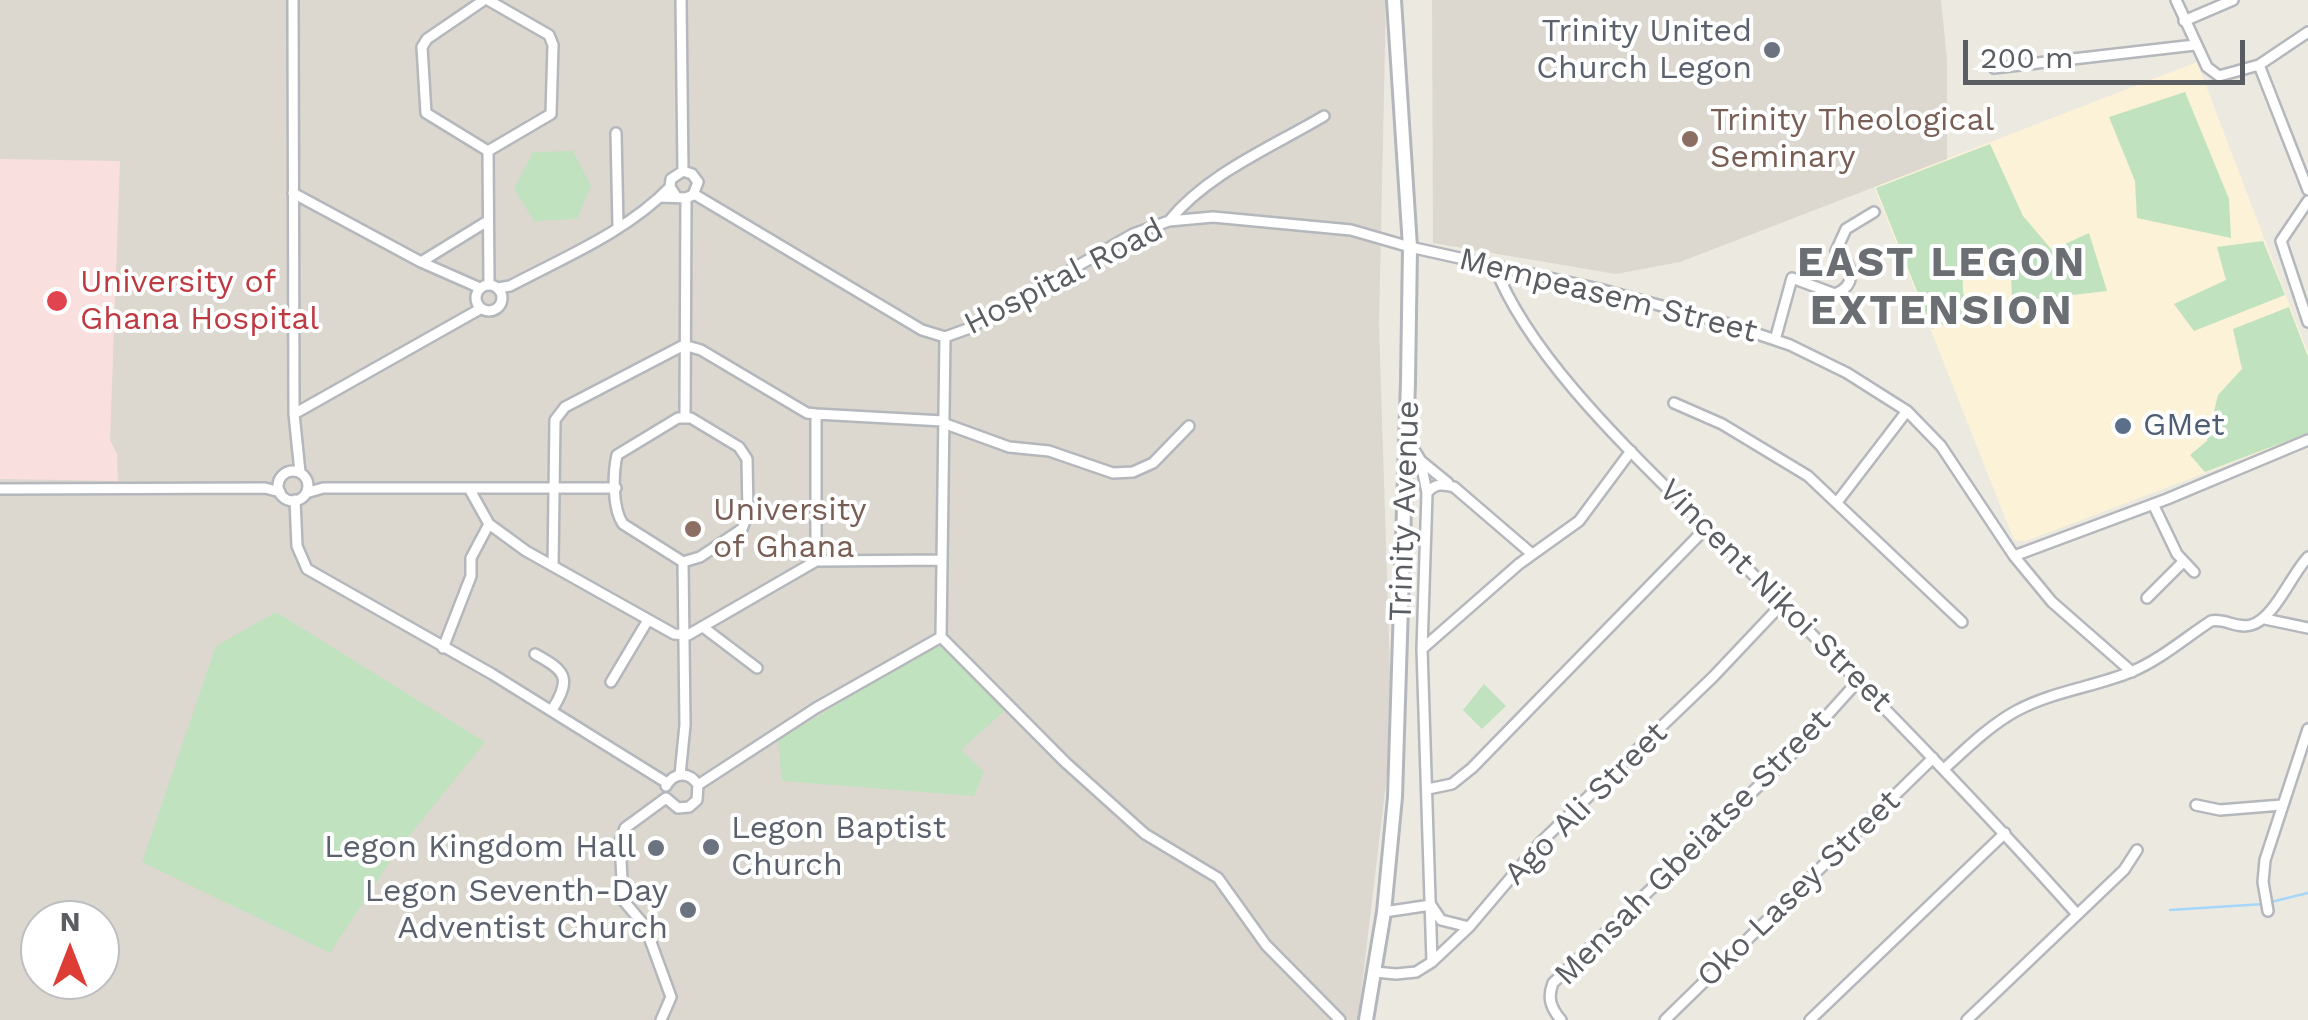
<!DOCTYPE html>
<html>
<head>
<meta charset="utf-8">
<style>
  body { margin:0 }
  #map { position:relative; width:2308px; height:1020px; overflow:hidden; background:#ece9e1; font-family:"Work Sans",sans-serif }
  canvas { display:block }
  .north { position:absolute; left:20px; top:900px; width:100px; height:100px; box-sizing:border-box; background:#fff; border:2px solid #bdbec0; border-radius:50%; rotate:0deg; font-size:28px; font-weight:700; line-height:40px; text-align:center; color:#5a5d61 }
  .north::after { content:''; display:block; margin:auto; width:35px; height:45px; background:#de3d35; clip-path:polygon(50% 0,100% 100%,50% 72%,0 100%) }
  .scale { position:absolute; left:1963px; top:40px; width:282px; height:45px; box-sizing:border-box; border:5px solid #5a5d61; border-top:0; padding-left:12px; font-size:30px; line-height:35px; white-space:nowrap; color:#5a5d61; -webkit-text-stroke:8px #fff; paint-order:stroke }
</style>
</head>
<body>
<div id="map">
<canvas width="2308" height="1020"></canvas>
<div class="north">N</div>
<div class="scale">200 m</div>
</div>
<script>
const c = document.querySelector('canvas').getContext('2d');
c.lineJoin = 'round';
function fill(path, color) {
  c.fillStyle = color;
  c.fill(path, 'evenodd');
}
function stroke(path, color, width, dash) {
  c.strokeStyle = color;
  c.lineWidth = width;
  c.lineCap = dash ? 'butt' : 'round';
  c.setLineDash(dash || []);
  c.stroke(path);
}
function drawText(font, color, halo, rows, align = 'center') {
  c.font = font + ' "Work Sans",sans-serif';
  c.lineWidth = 8;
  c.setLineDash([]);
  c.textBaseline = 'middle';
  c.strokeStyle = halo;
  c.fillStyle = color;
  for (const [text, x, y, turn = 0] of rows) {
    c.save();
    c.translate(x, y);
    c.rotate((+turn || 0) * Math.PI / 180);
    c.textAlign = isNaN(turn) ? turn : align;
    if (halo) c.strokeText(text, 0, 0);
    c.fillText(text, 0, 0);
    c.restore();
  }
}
fill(new Path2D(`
  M2197,62L2308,353V434L2026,541L2014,540L1874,187Z`), '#fbf2d7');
fill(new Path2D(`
  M0,0H1386L1379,325L1392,732L1358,1020H0ZM40,920H100V980H40Z
  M1432,0H1941L1947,60V159L1680,262L1616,274L1433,243Z`), '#dcd8cf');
fill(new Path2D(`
  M0,159L120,161L110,440L117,454L118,481L0,479Z`), '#f9dfdd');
fill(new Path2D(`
  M2185,92L2229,199L2231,238L2137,218L2135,181L2109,117Z
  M1990,144L2023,216L2052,250L2089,233L2107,291L2012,302L2010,248L1962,250L1963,293L1971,311L1932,329L1876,188Z
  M573,151L591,186L577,219L534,221L514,189L533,152Z
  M2263,241L2285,295L2194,331L2174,304L2226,280L2217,247Z
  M2289,307L2308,357V433L2205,472L2190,455L2207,441L2218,395L2242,369L2233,329Z
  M276,612L485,742L397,851L330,953L142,862L216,646Z
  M939,643L1005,710L961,750L984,772L974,796L782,781L778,740Z
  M1484,684L1506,706L1482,729L1463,710Z`), '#c0e2bf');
stroke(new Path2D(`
  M2271,902L2308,893
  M2170,910L2264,904`), '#a4d7f9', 2.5);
const street = new Path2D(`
  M293,0L294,414
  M484,0L427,39L422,47L426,113L488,151L489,284
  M488,0L549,35L553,45L551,114L488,151
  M681,0L683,171
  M2176,0L2207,67L2219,76L2259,65L2308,32
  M2184,21L2233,0
  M2259,65L2308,190
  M1994,68L2195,45
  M616,133L618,226
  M293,193L421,262L480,288
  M694,194L922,330L945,337L970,328L1133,234L1169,221L1213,217L1351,230L1410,247L1599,289L1725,323L1790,345L1847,373L1907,411L1941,446L2014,556L2052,602L2132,672
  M661,197L686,198L693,195L698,182L692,174L683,171L671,179L670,187L676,196
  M2308,201L2281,241L2308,322
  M1169,221C1208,173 1272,147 1324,116
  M421,262L486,222
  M1494,265C1533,367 1652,471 1729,550C1847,670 1965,788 2076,913
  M476 298a13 13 0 1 1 26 0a13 13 0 1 1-26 0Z
  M498,288L510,286C563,258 628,231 670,187
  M1775,340L1792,278L1835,294C1858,285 1853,264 1836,251L1846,229L1874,212
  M1674,403L1722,424L1808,476L1962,622
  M816,414L943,421
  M685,417L686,198
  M678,418H691L739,447L747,459L748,513L742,529L700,557L683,562L623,524C612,508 613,473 617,455Z
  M943,423L1009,447L1049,451L1113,473L1133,472L1153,463L1189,426
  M1408,440L1421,461L1448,483
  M1421,462L1427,493
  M278 486a15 15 0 1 1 30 0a15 15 0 1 1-30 0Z
  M300,472L294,414L480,309
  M0,489L265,488L280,492
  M470,490L489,524L526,551L674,634L688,635L816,561V414L807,413L701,350L684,345L565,407L555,420L553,566
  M306,493L323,488H616
  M295,500L297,546L307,569L492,674L667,783
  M1838,501L1907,411
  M2153,504L2177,554L2194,572
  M2014,556L2167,499L2308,440
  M816,561L942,560
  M2147,598L2183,562
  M2265,619L2308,628
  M703,627L757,668
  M941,637L1065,762L1145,834L1218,878L1266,945L1340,1020
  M941,637L945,337
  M443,648L471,576V558L489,524
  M1422,649L1519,564L1579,521L1631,451
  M535,654C566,671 572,678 552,710
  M611,682L648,620
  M1944,769C1967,748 1989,726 2016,711C2053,691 2095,687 2133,671C2161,659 2185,638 2211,621C2225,618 2236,629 2251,625C2274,619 2291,575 2308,557
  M680,775L685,725L683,562
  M698,785L816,708L941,637
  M666,786C674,772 689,771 698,785
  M1428,789L1452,784L1472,768L1707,527
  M666,798L678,808L689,807L697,800L698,785
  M2196,805L2220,810L2282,805
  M2268,911L2263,882L2265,860L2308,729
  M1384,912L1431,905L1441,920L1469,927
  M1432,962L1422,649L1427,493C1435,483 1442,484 1454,487L1532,554
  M1375,972L1396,974L1416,972L1432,962L1469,927L1541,842L1713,677L1782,604
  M661,1020L671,997L645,926L623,900L620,841L625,828L666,798
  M1561,1020C1551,1008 1547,998 1553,983L1795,751L1859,680
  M1665,1020L1933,758
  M1810,1020L2005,833
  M1967,1020L2124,870L2137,850`);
const secondary = new Path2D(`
  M1366,1020L1384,912L1395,797L1408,381L1410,247L1394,0`);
stroke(street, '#b4b7bb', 14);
stroke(secondary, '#b3b6bb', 18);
stroke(street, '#fff', 9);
stroke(secondary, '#fff', 12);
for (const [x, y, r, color] of [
  [1772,50,10,"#6b7280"],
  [1690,139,10,"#8d6e63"],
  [57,301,12,"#e0444e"],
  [2123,426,10,"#5c6f8a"],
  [693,529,10,"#8d6e63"],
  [711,847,10,"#6b7280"],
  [656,848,10,"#6b7280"],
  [688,910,10,"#6b7280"]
]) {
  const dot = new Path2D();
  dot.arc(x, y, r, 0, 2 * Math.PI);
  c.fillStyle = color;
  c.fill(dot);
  stroke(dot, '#fff', 4);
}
drawText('32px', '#5b616d', '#fff', [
  ["Trinity United",1752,32],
  ["Church Legon",1752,69],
  ["Legon Baptist",731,829,"left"],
  ["Church",731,866,"left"],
  ["Legon Kingdom Hall",636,848],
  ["Legon Seventh-Day",668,892],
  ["Adventist Church",668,929]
], 'right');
drawText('32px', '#785e54', '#fff', [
  ["Trinity Theological",1710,121],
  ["Seminary",1710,158],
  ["University",713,511],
  ["of Ghana",713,548]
], 'left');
drawText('32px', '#5a5d61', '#fff', [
  ["Hospital Road",1064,277,-27],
  ["Mempeasem Street",1608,296,14],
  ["Trinity Avenue",1405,511,-88],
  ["Vincent Nikoi Street",1775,596,45],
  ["Ago Ali Street",1586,804,-45],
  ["Mensah Gbeiatse Street",1693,848,-45],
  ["Oko Lasey Street",1799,889,-44]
]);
drawText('32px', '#be3a42', '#fff', [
  ["University of",80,283],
  ["Ghana Hospital",80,320]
], 'left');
drawText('32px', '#4e5e75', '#fff', [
  ["GMet",2143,426]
], 'left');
c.letterSpacing = '2.5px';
drawText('bold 42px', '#6b6f73', '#fff', [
  ["EAST LEGON",1942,264],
  ["EXTENSION",1942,312]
]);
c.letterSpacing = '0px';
</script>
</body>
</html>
